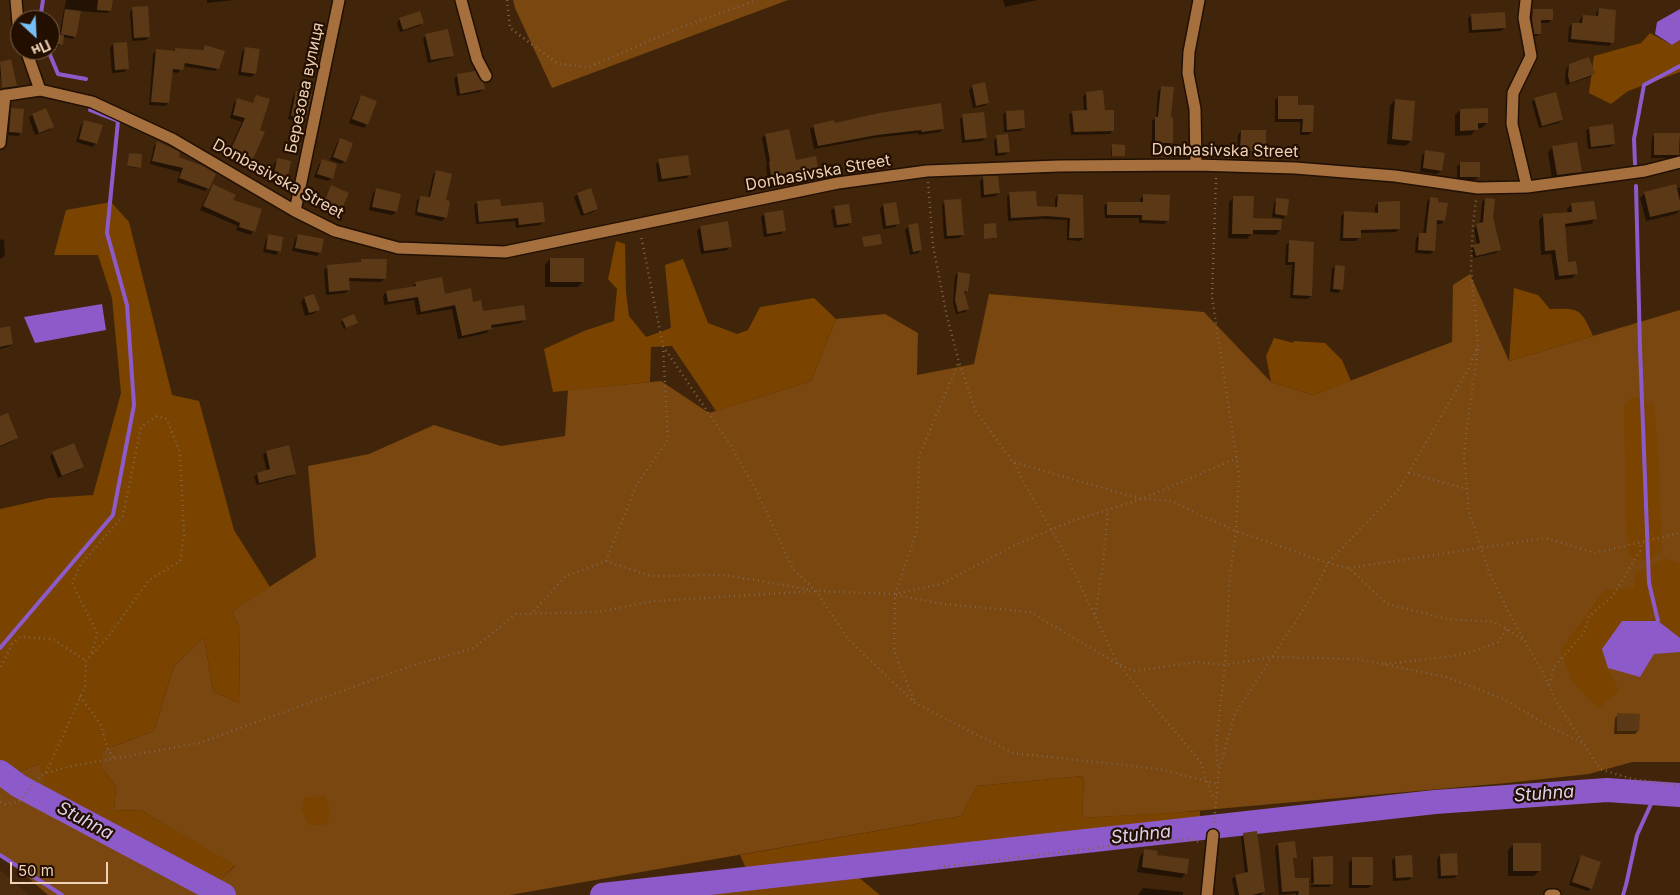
<!DOCTYPE html>
<html>
<head>
<meta charset="utf-8">
<style>
  body { margin:0 }
  #map { position:relative; width:1680px; height:895px; overflow:hidden; background:#40250a; font-family:Inter,sans-serif }
  canvas { display:block }
  .north { position:absolute; left:10px; top:10px; width:50px; height:50px; box-sizing:border-box; background:#230f00; border:1px solid #755d4a; border-radius:50%; rotate:155deg; font-size:14px; font-weight:700; line-height:20px; text-align:center; color:#efd1b8 }
  .north::after { content:''; display:block; margin:auto; width:18px; height:22px; background:#76c0f7; clip-path:polygon(50% 0,100% 100%,50% 72%,0 100%) }
  .scale { position:absolute; left:10px; top:862px; width:98px; height:22px; box-sizing:border-box; border:2px solid #efd1b8; border-top:0; padding-left:6px; font-size:15px; line-height:18px; white-space:nowrap; color:#efd1b8; -webkit-text-stroke:4px #230f00; paint-order:stroke }
</style>
</head>
<body>
<div id="map">
<canvas width="1680" height="895"></canvas>
<div class="north">Пн</div>
<div class="scale">50 m</div>
</div>
<script>
const c = document.querySelector('canvas').getContext('2d');
c.lineJoin = 'round';
function fill(path, color) {
  c.fillStyle = color;
  c.fill(path, 'evenodd');
}
function stroke(path, color, width, dash) {
  c.strokeStyle = color;
  c.lineWidth = width;
  c.lineCap = dash ? 'butt' : 'round';
  c.setLineDash(dash || []);
  c.stroke(path);
}
function drawText(font, color, halo, rows, align = 'center') {
  c.font = font + ' Inter,sans-serif';
  c.lineWidth = 4.5;
  c.setLineDash([]);
  c.textBaseline = 'middle';
  c.strokeStyle = halo;
  c.fillStyle = color;
  for (const [text, x, y, turn = 0] of rows) {
    c.save();
    c.translate(x, y);
    c.rotate((+turn || 0) * Math.PI / 180);
    c.textAlign = isNaN(turn) ? turn : align;
    if (halo) c.strokeText(text, 0, 0);
    c.fillText(text, 0, 0);
    c.restore();
  }
}
fill(new Path2D(`
  M0,870L29,895H0Z`), '#4b2c0d');
fill(new Path2D(`
  M513,0H788L552,88L515,8Z
  M1470,274L1509,361L1680,310V762H1632L1589,774L1507,783L1172,813L1082,818L1084,776L977,786L961,816L510,895H48L0,853V779L39,764L80,810L214,886L235,866L142,811L114,810L116,787L102,768L101,751L154,731L174,666L204,637L213,691L239,703L240,630L232,611L316,557L308,466L369,454L434,425L501,446L565,436L568,390L661,381L709,413L811,381L836,319L885,314L918,333L917,375L974,364L989,294L1204,312L1271,382L1313,395L1452,342L1453,285Z`), '#79470f');
fill(new Path2D(`
  M1650,33L1672,45L1680,40V72L1628,91L1611,104L1589,93L1594,56L1641,43Z
  M111,202L129,222L172,395L199,401L234,530L270,587L232,611L240,630L239,703L213,691L204,637L174,666L154,731L101,751L102,768L116,787L114,810L142,811L235,865L215,886L114,831L45,788L39,764L0,779V509L49,498L93,495L121,393L112,298L98,255H54L66,210Z
  M616,241L625,244L626,292L629,316L646,337L671,328L665,265L683,259L708,323L737,334L748,330L760,307L814,298L836,319L811,381L716,411L672,346L651,347L650,382L553,392L544,349L584,331L614,321L617,289L608,279Z
  M1514,288L1538,295L1550,309C1580,308 1581,309 1593,336L1509,361Z
  M1274,338L1294,343L1293,341L1325,343L1342,360L1351,381L1313,395L1271,382L1266,356Z
  M1632,397L1654,404L1659,466L1662,551L1647,562L1629,557L1626,521L1624,408Z
  M1665,558L1680,564V638L1658,621L1602,649L1608,668L1619,691L1598,709L1572,681L1561,650L1604,590L1634,588L1635,573Z
  M1084,776L1082,818L1200,811V823L1031,837L747,871L740,855L961,816L977,786Z
  M325,795L330,809L327,825H309L301,810L304,798Z
  M857,876L880,895H690L692,893Z`), '#7a4400');
fill(new Path2D(`
  M1680,9V40L1672,45L1655,34L1657,22Z
  M102,304L106,330L35,343L24,317Z
  M1622,621H1658L1680,638V652L1654,654L1640,677L1608,668L1602,649Z`), '#8d5aca');
fill(new Path2D(`
  M66,0H111L110,11L107,13L80,11L75,36L73,39L62,37L60,46L50,45V35L59,36Z
  M207,0H234L207,3Z
  M1003,0H1038L1005,7Z
  M133,8L149,36L146,40L132,41L130,12Z
  M1599,9L1612,42L1609,46L1568,42L1569,27L1572,24H1579L1580,19L1583,16L1596,17V13Z
  M1533,10L1551,20L1548,23H1540V33L1537,36H1531L1529,22L1530,14Z
  M1472,15L1505,27L1501,31L1469,33L1468,18Z
  M400,19L423,22L419,26L400,32L397,23Z
  M426,35L453,55L449,58L428,63L423,39Z
  M113,44L128,68L124,72L112,73L110,48Z
  M205,46L218,68L215,71L183,66L178,73L171,72L168,103L165,106L149,105L153,54L156,51L173,52L175,49L201,51Z
  M246,48L259,50L255,74L251,77L238,75L242,52Z
  M10,61L16,85L12,89L3,90L0,75V63Z
  M1569,65L1593,74L1590,77L1566,85L1565,80L1566,69Z
  M457,76L483,89L480,92L457,96L454,79Z
  M984,84L988,103L984,106L973,108L969,90L972,87Z
  M1162,87L1170,118L1172,142L1168,145H1152V121L1156,118L1158,91Z
  M297,92L305,119L302,122L288,119L293,96Z
  M1086,93L1113,130L1110,134L1071,135L1069,115L1073,112L1084,111L1083,97Z
  M256,97L252,158L248,162L228,153L242,122L230,118L234,103L238,100L252,104Z
  M361,97L367,124L364,128L349,123L358,100Z
  M1278,97L1297,106L1312,132L1308,135H1300V122H1275V100Z
  M1535,99L1562,120L1559,123L1539,128L1532,102Z
  M1395,100L1411,141L1405,146L1387,144L1390,106Z
  M12,110L21,132L18,136L6,135L8,113Z
  M46,110L52,127L49,130L35,135L29,118L32,115Z
  M1460,110L1487,123L1482,128H1477L1471,135L1455,136V115Z
  M1023,111L1024,128L1020,131L1004,132L1003,115L1006,112Z
  M963,116L986,138L982,141L962,143L960,119Z
  M85,121L96,143L93,147L76,142L81,125Z
  M834,124L943,128L940,132L919,135L918,133L873,138L814,149L810,129L814,126Z
  M1590,128L1614,144L1610,147L1588,149L1586,131Z
  M1241,131L1264,146L1261,150L1252,149L1249,154H1237L1238,135Z
  M1655,134H1680V150L1675,158H1651L1652,137Z
  M765,135L795,162L817,168L814,171L768,180L766,166L767,164L762,138Z
  M997,137L1009,151L1005,155L995,156L994,140Z
  M341,139L345,161L341,164L330,160L337,143Z
  M158,143L177,158L208,188L205,191L177,182L180,172L150,164L154,146Z
  M1112,146L1123,155L1111,156Z
  M1553,147L1581,171L1575,177L1552,180L1548,152Z
  M1426,152L1441,171L1437,174L1420,172L1422,155Z
  M129,154L139,167L138,168L127,167Z
  M277,160L286,181L285,182V180L271,177L274,163Z
  M322,161L332,178L328,181L314,177L319,164Z
  M659,161L690,174L687,178L658,182L656,164Z
  M1461,163L1479,176L1475,180H1457V166Z
  M436,171L445,201L446,217L442,221L415,215L417,200L421,197L428,198L433,175Z
  M983,178L999,193L995,196L981,198L980,181Z
  M270,180L284,182L282,184L270,182Z
  M213,186L232,201L254,231L250,235L236,230L238,226L200,210L210,189Z
  M331,187L340,211L337,214L321,207L328,190Z
  M1676,188H1680V210L1676,214L1646,221L1640,198L1645,193Z
  M376,190L400,195L396,212L392,215L369,210L373,193Z
  M1010,193L1036,207L1055,208V199L1058,195L1083,238L1080,241L1067,240V220L1043,219L1008,221L1007,197Z
  M578,194L597,209L593,212L581,216L574,197Z
  M1144,195L1167,221L1164,224L1139,223V218H1105L1104,206L1108,203H1140V199Z
  M1234,197L1252,219L1280,220V218L1272,217L1274,203L1277,199L1286,215L1283,219L1281,218L1280,230L1275,235L1251,234L1247,239L1228,238L1229,202Z
  M1430,198L1437,203L1444,221L1441,224H1435L1434,251L1430,254L1415,253L1416,238L1420,234L1423,235L1427,202Z
  M1485,199L1492,217L1499,250L1496,253L1473,258L1471,249L1477,245L1474,228L1480,224L1482,202Z
  M945,201L963,235L959,238L944,239L942,205Z
  M478,202L543,222L540,225L516,228L515,221L476,224L474,205Z
  M895,203L899,223L895,227L883,229L880,209L883,205Z
  M1378,203L1399,228L1396,232L1360,233L1359,238L1356,241H1340L1341,216L1345,213L1375,214V207Z
  M1571,205L1595,219L1591,224L1564,227L1566,264L1577,273L1572,278L1555,280L1551,254L1541,255L1539,220L1544,215L1568,214L1567,209Z
  M835,207L851,222L848,226L834,228L831,211Z
  M764,214L785,230L781,234L764,237L761,217Z
  M985,225L995,238L994,239H984Z
  M909,226L921,250L918,253L910,255L905,230Z
  M700,227L731,246L727,250L701,254L697,231Z
  M269,236L279,251L276,255L263,252L266,239Z
  M298,236L320,252L317,256L292,251L295,239Z
  M4,239L5,256L0,259V240Z
  M1290,241L1311,296L1307,299L1290,298L1292,265H1285L1286,245Z
  M550,259L583,281L578,287H545V265Z
  M362,260L385,278L381,282L348,281L349,289L346,293L326,295L324,270L328,267L358,264Z
  M1335,266L1344,267L1341,290L1338,293L1330,292L1332,269Z
  M958,273L967,291L964,295L967,309L965,312L956,314L953,303L955,276Z
  M416,283L444,295L472,303L482,312L525,319L521,323L490,328L487,333L458,339L452,309L417,315L414,300L384,305L383,296L386,292L411,288Z
  M314,295L318,310L315,313L305,316L301,302L304,298Z
  M343,320L355,324L344,329L341,322Z
  M0,329L12,344L8,347L0,349Z
  M0,417L16,438L13,441L0,447Z
  M266,452L295,473L292,476L257,485L254,477L257,474L267,471L263,455Z
  M53,453L82,466L79,470L58,478L50,457Z
  M1618,715L1638,731L1635,734H1614L1615,718Z
  M1244,834L1264,892L1260,895H1235L1232,879L1235,876L1245,874L1241,837Z
  M1279,844L1295,857L1292,861L1294,879L1307,895H1296V893L1279,895L1275,847Z
  M1513,845L1539,871L1534,876H1508V850Z
  M1145,851L1156,856L1186,873L1181,878L1137,872L1140,856Z
  M1440,855L1457,875L1454,878L1438,879L1437,859Z
  M1395,857L1412,876L1409,880L1393,881L1392,860Z
  M1581,857L1591,888L1588,891L1569,885L1578,860Z
  M1314,858L1332,883L1330,885V882L1311,883V861Z
  M1353,859L1372,885L1368,888H1349V862Z
  M1311,885H1330L1329,887H1311Z
  M1143,888L1183,892V895H1138Z`), '#0007');
stroke(new Path2D(`
  M40,20L43,0
  M48,50L58,74L86,79
  M1635,164L1634,139L1644,85L1680,66
  M1636,186L1640,348L1649,583L1658,621
  M0,648L113,515L134,405L127,305L107,233L118,121L90,110
  M0,855L62,895
  M1623,895L1626,885L1637,835L1656,793`), '#8d5aca', 4);
stroke(new Path2D(`
  M0,772L19,786L224,895
  M602,895L1435,802L1607,790L1680,795`), '#8d5aca', 24);
fill(new Path2D(`
  M98,0H113L111,11L97,10Z
  M148,6L150,37L134,38L132,7Z
  M1599,8L1616,10L1614,43L1571,39L1572,23H1582L1583,15L1598,16Z
  M65,9L81,11L76,37L61,34Z
  M1533,9H1553V20H1541V34H1534L1532,18Z
  M420,11L424,23L403,30L399,18Z
  M1505,12L1506,28L1472,30L1471,14Z
  M448,29L454,56L431,60L425,34Z
  M50,33L64,35L63,45L50,43Z
  M127,42L129,69L115,70L113,43Z
  M205,45L225,51L219,69L185,63L183,70L173,69L169,103L151,102L156,49L175,51V48L203,50Z
  M245,47L260,49L256,74L241,72Z
  M1589,57L1595,74L1570,83L1568,76L1569,64Z
  M11,59L17,86L2,88L0,62Z
  M475,71L480,80L484,83L485,89L460,94L457,74Z
  M985,82L989,103L976,106L972,85Z
  M1161,86L1174,87L1171,117H1173V143H1155V117H1158Z
  M1103,90L1105,110H1114V131L1074,132L1072,111L1087,110L1086,92Z
  M296,91L312,94L306,119L291,116Z
  M1556,92L1563,120L1542,126L1534,98Z
  M256,95L270,99L260,130L265,132L253,159L231,149L245,118L233,115L237,98L253,103Z
  M361,95L377,101L368,125L352,119Z
  M1278,96H1298V105H1314L1313,132H1302L1303,119H1278Z
  M1395,99L1415,101L1412,141L1392,139Z
  M941,103L944,129L922,132L921,130L877,135L818,146L813,125L834,120L835,123L879,113Z
  M11,108L24,109L22,133L9,132Z
  M46,108L54,127L39,133L32,114Z
  M1488,108V123H1478V130L1460,131V109Z
  M1024,110L1025,128L1007,130L1006,111Z
  M984,112L987,138L965,140L962,114Z
  M84,120L103,125L97,144L79,139Z
  M1613,124L1615,144L1591,147L1589,127Z
  M789,129L796,160L816,156L818,168L771,177L769,162L770,161L765,134Z
  M1241,130H1266V147L1253,146V151H1240Z
  M1654,133H1680L1679,155H1654Z
  M1008,134L1010,152L998,153L996,135Z
  M340,138L353,143L346,162L333,157Z
  M157,141L180,152L179,157L203,166L216,174L209,189L179,178L183,168L152,161Z
  M1577,142L1582,172L1557,175L1552,146Z
  M1112,144L1125,145V156H1112Z
  M1425,150L1445,153L1442,171L1423,168Z
  M129,153L142,154L141,168L127,166Z
  M688,155L691,175L662,179L658,159Z
  M277,158L291,161L287,181L273,179Z
  M322,159L337,164L333,179L317,174Z
  M1460,162H1480V177H1460Z
  M436,170L452,174L446,200L450,201L447,218L417,212L420,196L430,197Z
  M983,176H998L1000,193L984,195Z
  M213,184L236,195L233,200L262,209L255,232L239,227L240,223L203,206Z
  M1676,184L1680,201V210L1650,217L1644,192Z
  M331,185L349,193L341,211L323,203Z
  M376,188L401,194L397,212L372,207Z
  M591,188L598,209L584,214L577,193Z
  M1036,191L1037,206L1057,207L1058,194L1083,195L1084,238H1069L1070,218L1046,216L1011,218L1009,192Z
  M1143,194L1170,195L1169,221L1142,220V215H1107V202H1143Z
  M1233,196H1254L1253,218L1282,219L1281,230H1253V234H1232Z
  M1430,197L1438,198V202L1448,203L1445,221L1437,220L1435,251L1418,250L1419,233H1426Z
  M1276,198L1289,199L1287,216L1275,214Z
  M1485,198L1495,199L1493,217L1501,250L1476,256L1473,245L1480,243L1476,224L1483,222Z
  M500,199L501,206L543,202L545,222L519,225L518,218L479,222L477,201Z
  M961,199L964,235L947,236L944,200Z
  M1400,201V229L1361,230V238H1343L1344,211L1378,213V202Z
  M1594,201L1597,219L1565,224L1568,262L1576,261L1578,274L1559,276L1555,250L1545,251L1543,214L1572,212L1571,203Z
  M896,202L900,224L886,226L883,204Z
  M849,204L852,223L837,225L834,206Z
  M783,210L786,231L767,234L764,213Z
  M728,221L732,247L704,251L700,226Z
  M918,223L922,250L913,252L908,225Z
  M996,223L997,238L984,239V224Z
  M268,234L283,237L281,252L266,249Z
  M298,234L324,239L321,253L295,248Z
  M880,234L882,244L864,247L862,237Z
  M1289,240L1314,242L1312,296L1293,295L1295,262H1288Z
  M550,258H584V282H550Z
  M361,259H387L386,279L349,278L350,290L329,292L327,265L361,262Z
  M1335,265L1345,266L1343,290L1333,289Z
  M958,272L970,274L968,292L964,291L969,309L958,312L955,300Z
  M442,277L445,294L471,288L473,302L481,300L483,311L524,305L526,320L491,325L492,329L462,336L455,305L421,312L418,297L388,302L386,291L416,286L415,282Z
  M314,294L320,310L309,313L304,297Z
  M354,314L358,323L346,328L342,319Z
  M10,326L13,344L0,347V328Z
  M8,413L18,438L0,446V416Z
  M74,443L84,467L62,476L52,452Z
  M289,445L296,474L259,483L257,473L270,469L266,451Z
  M1617,713L1640,714L1639,731H1617Z
  M1257,831L1265,892L1252,895H1239L1235,875L1248,872L1243,833Z
  M1295,841L1297,858H1293L1295,878H1309V895H1298L1299,891L1282,892L1278,843Z
  M1513,843H1541V871H1513Z
  M1144,849L1158,851L1157,855L1189,859L1187,874L1142,867Z
  M1457,853L1458,875L1441,876L1440,854Z
  M1412,855L1413,877L1396,878L1395,856Z
  M1581,855L1601,862L1592,889L1572,882Z
  M1333,856V884H1314L1313,857Z
  M1352,857H1373V885H1352Z`), '#5b3917');
const minor = new Path2D(`
  M16,0L18,23L20,30
  M461,0L477,59L486,76
  M1526,0L1524,18L1531,56L1513,93L1512,124L1527,187
  M26,50L40,90
  M0,96L40,90L92,102L172,139L295,211L335,231L398,248L505,252L838,183L927,171L1059,166L1196,165L1295,168L1395,176L1478,188L1527,187L1645,171L1680,162
  M0,143L5,95
  M1196,165L1195,109L1188,73L1189,52L1199,0
  M295,211L339,0
  M1207,895L1213,835
  M1550,895H1555`);
stroke(minor, '#211003', 14);
stroke(new Path2D(`
  M507,0L510,28L558,64L589,67L679,28L757,0
  M1216,178L1212,297L1239,475L1236,531L1230,575L1225,665L1216,744L1218,769
  M928,182L933,246L947,317L959,362L976,412L1013,462L1142,499L1172,501L1202,516L1236,531L1328,563L1349,568L1387,604L1447,619L1495,622L1527,642
  M663,346L731,446L757,492L793,569L816,591L849,640L915,703L1013,753L1159,769L1218,784
  M1478,349L1467,427L1464,458L1469,512L1489,572L1508,611L1543,673L1556,701L1600,769L1632,779L1680,785
  M1014,463L1024,483L1065,553L1118,664L1200,761L1206,781L1214,799
  M1409,473L1467,489
  M606,561L637,484L668,440L663,346L641,236
  M1349,568L1546,538L1595,553L1680,533
  M896,595L943,604L1030,612L1118,664L1134,671L1197,662L1225,665L1271,657L1358,659L1446,677L1504,699L1545,724L1584,744
  M534,611L566,576L606,561L651,576L725,575L812,590
  M1095,614L1103,564L1108,510
  M1385,664L1446,657L1472,652L1498,642L1507,629
  M1,667L12,644L20,637L53,639L86,661
  M1549,685L1554,667L1584,633L1589,616L1612,597L1640,551L1641,542
  M80,696L101,725L107,748L115,759
  M914,700L894,651L895,594L917,531L919,456L958,364
  M46,773L85,687L86,661L108,637L149,580L180,561L184,535L180,453L167,419L157,416L141,427L123,516L81,564L72,583L97,633L91,656
  M0,802L5,804L19,802L35,781L46,773L67,767L199,743L411,666L474,648L516,614L598,612L655,601L816,591L895,594L941,584L1015,545L1072,521L1142,499L1237,458
  M1214,823L1219,770L1235,714L1310,599L1328,563L1399,489L1469,368L1478,345L1471,267L1473,226L1476,200
  M939,867L1136,843L1188,839L1201,842`), '#81654b', 2.5, [1, 4]);
stroke(minor, '#a6703e', 11);
drawText('16px', '#efd1b8', '#230f00', [
  ["Березова вулиця",305,88,-78],
  ["Donbasivska Street",1225,151,1],
  ["Donbasivska Street",818,173,-10],
  ["Donbasivska Street",278,179,29]
]);
drawText('italic 18px', '#ddd3ef', '#230f00', [
  ["Stuhna",1544,794,-4],
  ["Stuhna",85,821,28],
  ["Stuhna",1141,835,-6]
]);
</script>
</body>
</html>
